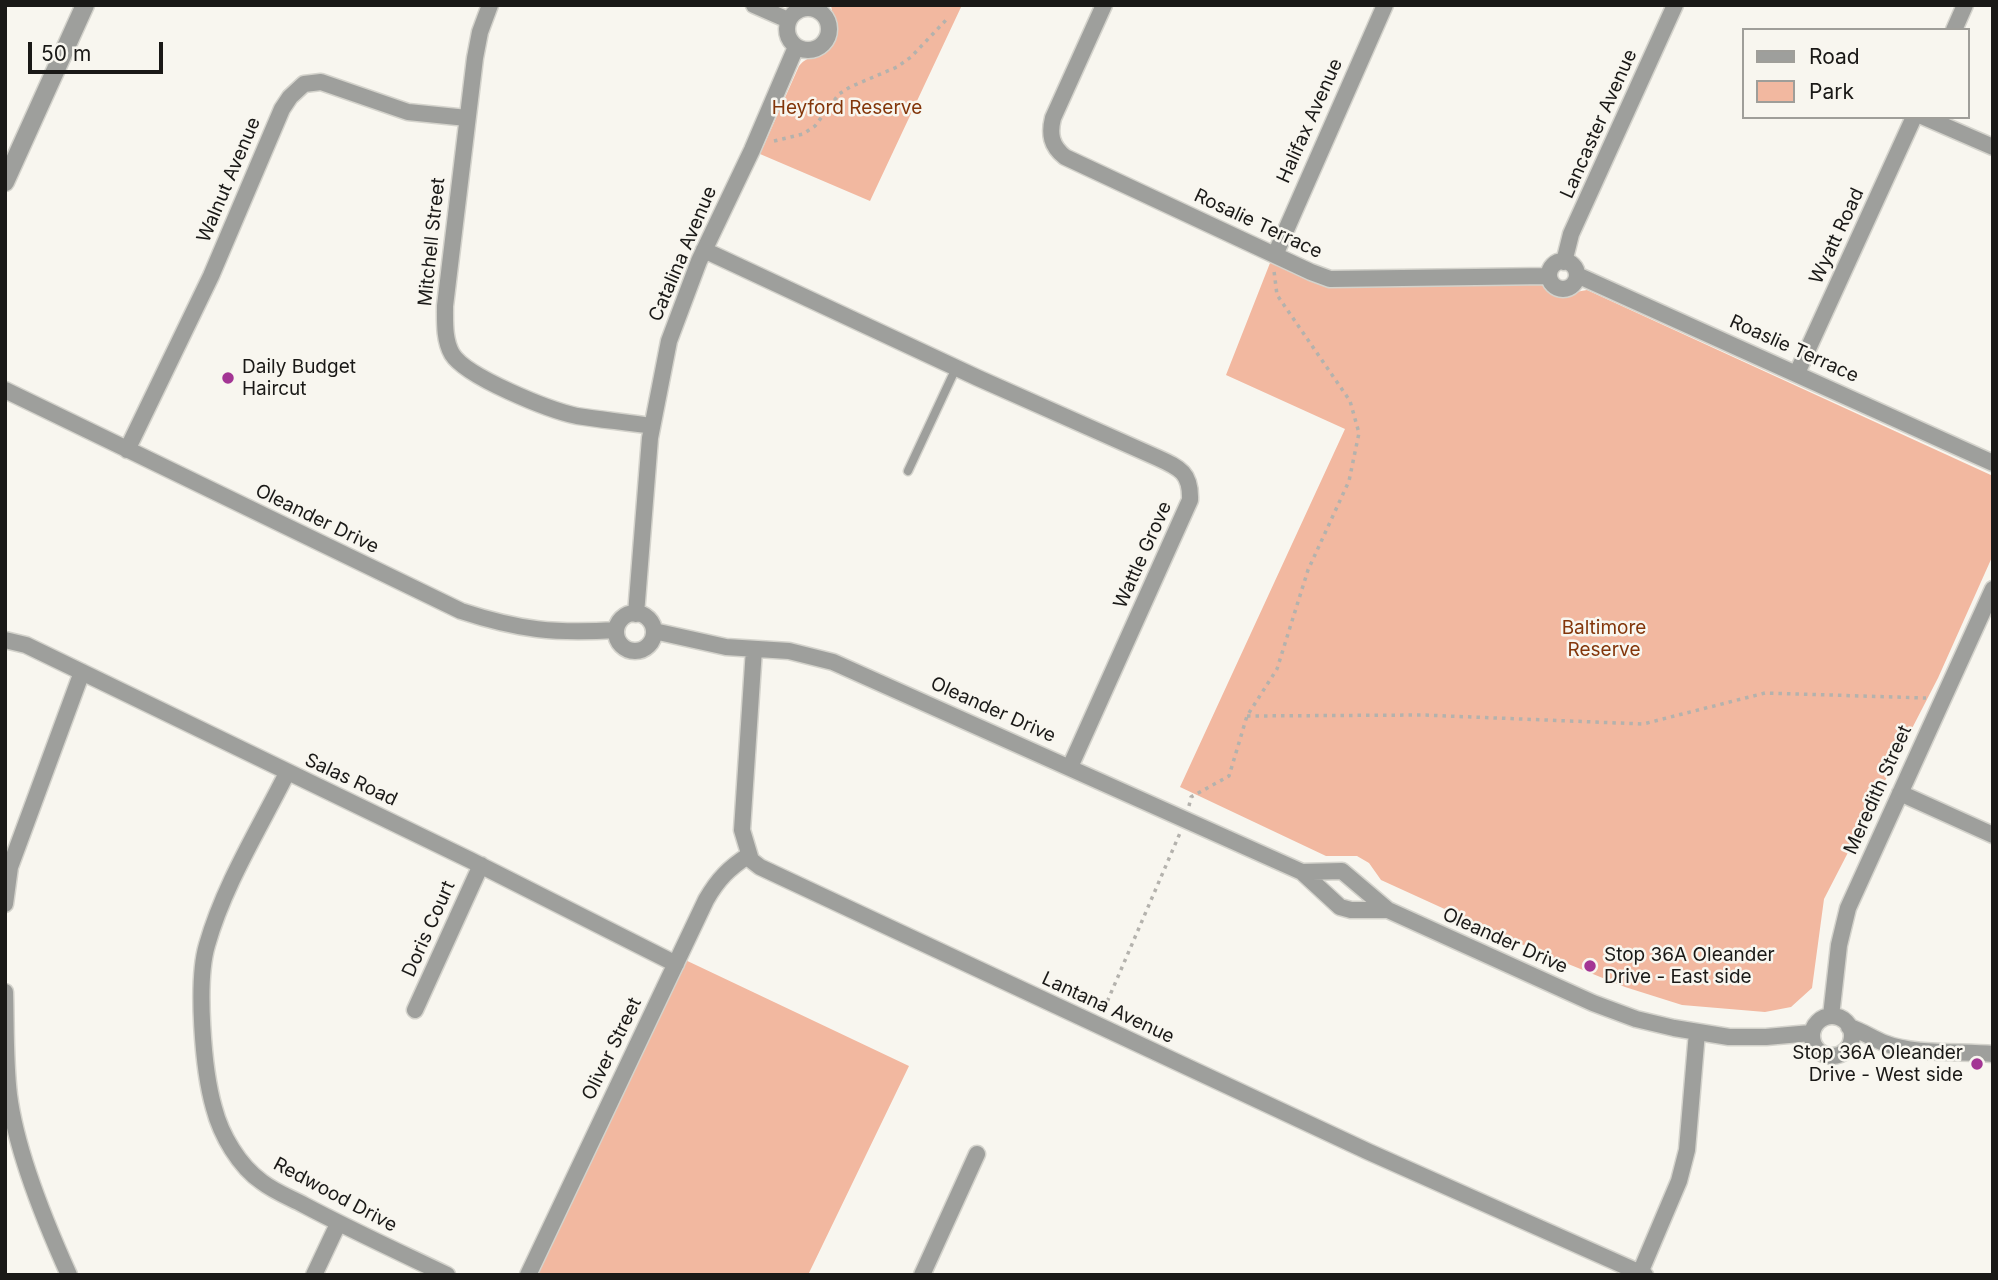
<!DOCTYPE html>
<html>
<head>
<meta charset="utf-8">
<style>
  body { margin:0 }
  #map { position:relative; width:1998px; height:1280px; overflow:hidden; background:#f8f6ef; font-family:Inter,sans-serif }
  canvas { display:block }
  .frame { position:absolute; inset:0; border:7px solid #1a1917; pointer-events:none }
  .legend { position:absolute; left:1742px; top:28px; width:228px; height:91px; box-sizing:border-box; background:#f8f6ef; border:2px solid #9f9e99; margin:0; padding:9px 12px; list-style:none; font-size:21px; color:#1a1917 }
  .legend li { display:flex; align-items:center; gap:14px; height:35px }
  .legend b { width:35px; border:2px solid #9f9e99 }
  .scale { position:absolute; left:28px; top:42px; width:135px; height:32px; box-sizing:border-box; border:4px solid #1a1917; border-top:0; padding-left:9px; font-size:21px; line-height:24px; white-space:nowrap; color:#1a1917; -webkit-text-stroke:5px #f8f6ef; paint-order:stroke }
</style>
</head>
<body>
<div id="map">
<canvas width="1998" height="1280"></canvas>
<div class="frame"></div>
<ul class="legend">
<li><b style="height:9px;background:#9e9f9c"></b>Road</li>
<li><b style="height:19px;background:#f2b8a0"></b>Park</li>
</ul>
<div class="scale">50 m</div>
</div>
<script>
const c = document.querySelector('canvas').getContext('2d');
c.lineJoin = 'round';
function fill(path, color) {
  c.fillStyle = color;
  c.fill(path, 'evenodd');
}
function stroke(path, color, width, dash) {
  c.strokeStyle = color;
  c.lineWidth = width;
  c.lineCap = dash ? 'butt' : 'round';
  c.setLineDash(dash || []);
  c.stroke(path);
}
function drawText(font, color, halo, rows, align = 'center') {
  c.font = font + ' Inter,sans-serif';
  c.lineWidth = 5;
  c.setLineDash([]);
  c.textBaseline = 'middle';
  c.strokeStyle = halo;
  c.fillStyle = color;
  for (const [text, x, y, turn = 0] of rows) {
    c.save();
    c.translate(x, y);
    c.rotate((+turn || 0) * Math.PI / 180);
    c.textAlign = isNaN(turn) ? turn : align;
    if (halo) c.strokeText(text, 0, 0);
    c.fillText(text, 0, 0);
    c.restore();
  }
}
fill(new Path2D(`
  M831,5H962L870,201L760,154L799,66C804,60 807,59 814,56C837,45 835,27 831,5Z
  M1270,263L1308,278L1348,287L1538,284C1547,286 1550,292 1559,294C1567,296 1578,291 1587,290L1993,476V555L1938,678L1824,899L1812,988L1791,1007L1765,1012L1682,1005L1625,987L1541,953L1381,880L1369,863L1357,856H1326L1180,787L1345,429L1226,375Z
  M679,957L909,1066L808,1275H528Z`), '#f2b8a0');
const service = new Path2D(`
  M908,471L956,368`);
const minor = new Path2D(`
  M490,5L480,32L475,58L445,306C445,322 444,340 452,354C466,377 549,410 577,416C601,420 627,422 652,426
  M754,5L788,20
  M1104,5L1053,118C1049,134 1051,146 1065,157L1311,272L1330,279L1548,276
  M787 29a21 21 0 1 1 42 0a21 21 0 1 1-42 0Z
  M1954,30L1965,5
  M1924,117L1993,147
  M704,250L978,378L1158,458C1180,468 1191,473 1190,500L1070,767
  M1275,255L1385,5
  M1549 275a14 14 0 1 1 28 0a14 14 0 1 1-28 0Z
  M1564,262L1571,234L1675,5
  M1577,275L1993,463
  M1797,373L1914,117
  M5,390L461,611C519,630 555,634 616,630
  M127,450L211,276L282,109L290,97L304,84L321,82L408,112L467,118
  M616 632a19 19 0 1 1 38 0a19 19 0 1 1-38 0Z
  M636,614L650,438L669,341L699,261L752,150L796,47
  M654,631L726,647L789,651L833,662L1302,872L1340,907L1351,910H1388
  M5,640L26,645L470,860L676,964
  M754,649L742,830L751,860L760,867L1369,1152L1645,1275
  M287,773C259,829 224,885 207,945C196,982 203,1070 214,1108C221,1135 239,1166 262,1182C275,1192 291,1198 304,1205C351,1230 399,1252 447,1275
  M1900,793L1993,835
  M1302,872L1342,871L1388,910L1593,1003L1636,1019L1674,1028L1729,1037H1766L1811,1033
  M5,904L10,867L82,672
  M5,992C6,1026 5,1061 9,1095C16,1150 46,1224 69,1275
  M415,1010L481,865
  M1812 1036a20 20 0 1 1 40 0a20 20 0 1 1-40 0Z
  M1831,1016L1839,945L1848,908L1993,589
  M1849,1027C1862,1031 1872,1038 1884,1043C1914,1055 1960,1051 1993,1054
  M1640,1273L1679,1181L1687,1150L1697,1032
  M314,1275L338,1224
  M528,1275L706,900C718,879 729,868 749,855
  M922,1275L977,1154`);
const tertiary = new Path2D(`
  M5,182L85,5`);
stroke(service, '#d4d3cc', 11);
stroke(minor, '#d4d3cc', 19);
stroke(tertiary, '#d4d3cc', 21);
stroke(new Path2D(`
  M774,141L803,134L815,126L839,94L850,87L897,67L911,57L947,19
  M1247,716L1423,715L1643,724L1765,693L1926,698
  M1189,806L1191,797L1229,776L1247,716L1277,669L1308,570L1349,481L1359,433L1350,401L1277,295L1274,271
  M1104,1009L1180,833`), '#b4b2ad', 3.5, [3.5, 5]);
stroke(service, '#9e9f9c', 8);
stroke(minor, '#9e9f9c', 16);
stroke(tertiary, '#9e9f9c', 18);
for (const [x, y, r, color] of [
  [228,378,7,"#a33594"],
  [1590,966,7,"#a33594"],
  [1977,1064,7,"#a33594"]
]) {
  const dot = new Path2D();
  dot.arc(x, y, r, 0, 2 * Math.PI);
  c.fillStyle = color;
  c.fill(dot);
  stroke(dot, '#f8f6ef', 2.5);
}
drawText('19px', '#83360b', '#f8f6ef', [
  ["Heyford Reserve",847,108],
  ["Baltimore",1604,628],
  ["Reserve",1604,650]
]);
drawText('19px', '#1a1917', '#f8f6ef', [
  ["Halifax Avenue",1310,121,-66],
  ["Lancaster Avenue",1599,124,-66],
  ["Walnut Avenue",229,180,-67],
  ["Rosalie Terrace",1258,224,25],
  ["Wyatt Road",1837,236,-65],
  ["Mitchell Street",432,242,-84],
  ["Catalina Avenue",683,254,-67],
  ["Roaslie Terrace",1794,349,24],
  ["Oleander Drive",317,519,26],
  ["Wattle Grove",1143,555,-66],
  ["Oleander Drive",993,710,24],
  ["Salas Road",351,780,25],
  ["Meredith Street",1878,790,-66],
  ["Doris Court",429,929,-66],
  ["Oleander Drive",1505,941,24],
  ["Lantana Avenue",1108,1008,25],
  ["Oliver Street",612,1049,-64],
  ["Redwood Drive",335,1195,28]
]);
drawText('19px', '#1a1917', '#f8f6ef', [
  ["Daily Budget",242,367],
  ["Haircut",242,389],
  ["Stop 36A Oleander",1604,955],
  ["Drive - East side",1604,977],
  ["Stop 36A Oleander",1963,1053,"right"],
  ["Drive - West side",1963,1075,"right"]
], 'left');
</script>
</body>
</html>
